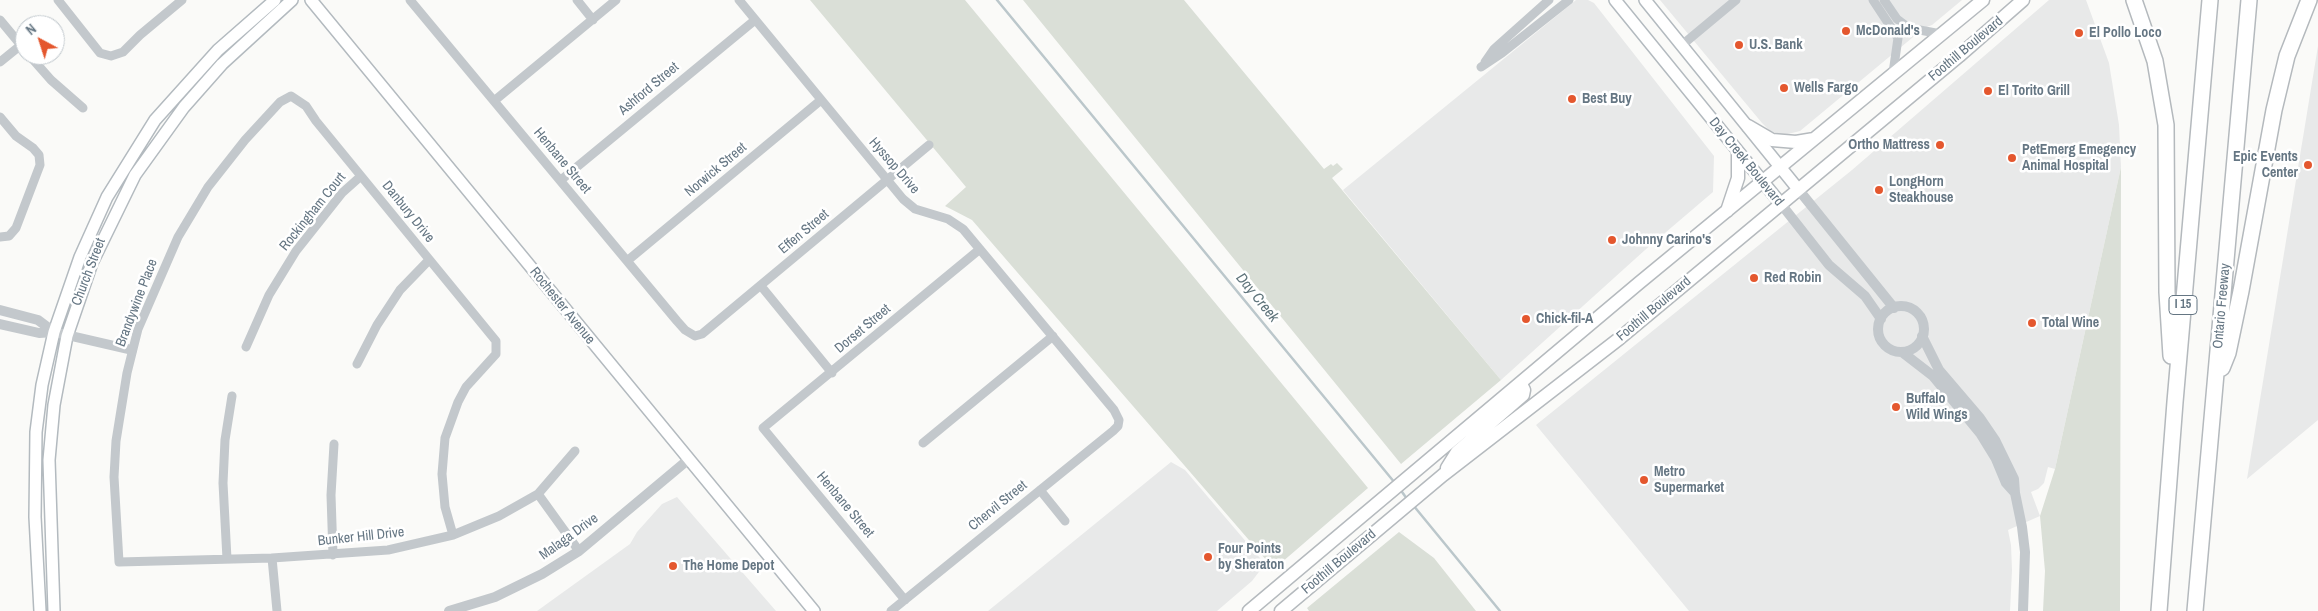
<!DOCTYPE html>
<html>
<head>
<meta charset="utf-8">
<style>
  body { margin:0 }
  #map { position:relative; width:2318px; height:611px; overflow:hidden; background:#fafaf8; font-family:"Archivo Narrow",sans-serif }
  canvas { display:block }
  .north { position:absolute; left:15px; top:15px; width:50px; height:50px; box-sizing:border-box; background:#fff; border:1px solid #c1c8cd; border-radius:50%; rotate:320deg; font-size:14px; font-weight:700; line-height:20px; text-align:center; color:#657683 }
  .north::after { content:''; display:block; margin:auto; width:18px; height:22px; background:#e4572e; clip-path:polygon(50% 0,100% 100%,50% 72%,0 100%) }
</style>
</head>
<body>
<div id="map">
<canvas width="2318" height="611"></canvas>
<div class="north">N</div>
</div>
<script>
const ctx = document.querySelector('canvas').getContext('2d');
ctx.lineJoin = 'round';
function fillPath(path, color) { ctx.fillStyle = color; ctx.fill(path, 'evenodd'); }
const shape = rows => new Path2D(rows.map(r => 'M' + r).join(''));
function stroke(path, color, width, dash) { ctx.strokeStyle = color; ctx.lineWidth = width; ctx.lineCap = dash ? 'butt' : 'round'; ctx.setLineDash(dash || []); ctx.stroke(path); }
function label(font, color, halo, rows, align = 'center') {
  ctx.font = font + ' "Archivo Narrow",sans-serif'; ctx.lineWidth = 5; ctx.setLineDash([]); ctx.textBaseline = 'middle'; ctx.strokeStyle = halo; ctx.fillStyle = color; for (const [text, x, y, turn = 0] of rows) {
    ctx.save(); ctx.translate(x, y); ctx.rotate((+turn || 0) * Math.PI / 180); ctx.textAlign = isNaN(turn) ? turn : align; if (halo) ctx.strokeText(text, 0, 0); ctx.fillText(text, 0, 0); ctx.restore();
  }
}
const built = shape([
  [1576,0,1588,0,1594,3,1714,156,1713,192,1645,250,1501,380,1343,190],
  [1660,0,1962,0,1932,25,1924,28,1800,131,1784,135,1770,131,1762,123],
  [2049,0,2086,0,2109,63,2119,125,2121,167,2055,469,2048,467,2044,483,2038,489,2031,492,2040,516,2008,530,2011,545,2012,570,2010,611,1689,611,1536,425,1852,170],
  [2318,46,2318,420,2247,479,2296,180],
  [1171,462,1185,470,1265,564,1252,581,1217,611,988,611],
  [677,497,776,611,537,611,630,544,637,532,662,504]
]);
const green = shape([
  [810,0,965,0,1368,488,1274,569,972,220,945,206,966,187],
  [1023,0,1184,0,1324,169,1331,164,1333,166,1337,163,1343,169,1332,178,1501,380,1401,464],
  [2121,167,2120,611,2043,611,2045,571,2040,516,2055,469],
  [1399,532,1434,558,1476,611,1309,611,1307,608]
]);
const stream = shape([
  [997,0,1395,483],
  [1400,489,1407,499],
  [1413,505,1500,611]
]);
const minor = shape([
  [58,0,100,53,111,56,123,52,140,35,182,0],
  [410,0,677,321,685,330,695,336,702,334,929,145],
  [577,0,593,20],
  [739,0,903,199,915,209,948,219,963,229,1114,410,1119,420,1118,426,1113,431,891,611],
  [1873,0,1898,38,1893,73],
  [1884,0,1897,19,1909,28,1941,34],
  [0,20,25,50],
  [1682,45,1736,0],
  [29,55,51,80,83,108],
  [0,62,21,45],
  [1485,62,1494,49,1549,0],
  [1481,67,1502,53,1569,0],
  [494,101,616,0],
  [0,117,16,136,33,148,39,155,40,165,16,228,9,236,0,237],
  [561,180,755,20],
  [627,261,821,100],
  [761,286,832,373],
  [246,347,269,295,296,251,342,193,361,176],
  [357,364,377,325,400,290,429,260],
  [923,443,1053,336],
  [1040,490,1065,521],
  [538,494,579,551],
  [453,535,445,507,442,474,445,438,458,402,466,387,496,354,496,341,316,121,306,106,291,96,280,102,245,140,208,187,178,237,138,329,127,373,116,441,114,477,119,562,272,558,388,550,453,535,499,516,538,494,575,451],
  [333,555,331,495,334,444],
  [272,558,277,611],
  [227,559,223,483,225,440,232,396],
  [905,600,763,428,980,249]
]);
const tertiary = shape([
  [1798,189,1894,308],
  [1781,204,1829,265,1865,296,1881,319],
  '1878 329a23 23 0 1 1 46 0a23 23 0 1 1-46 0Z',
  [0,310,38,320,54,332],
  [0,324,39,333,54,332,132,350],
  [1922,336,1939,370,1980,418,1995,440,2014,479,2015,493,2022,527,2025,552,2023,611],
  [1902,352,1933,376,1980,433,1996,459,2006,483,2015,493],
  [449,611,495,597,542,574,579,551,689,459]
]);
const secondary = shape([
  [311,0,814,611],
  [1615,0,1781,204],
  [1645,0,1798,189],
  [40,611,35,517,36,432,42,385,54,332,80,257,107,197,155,120,218,50,275,0],
  [54,611,49,460,54,405,67,336,92,263,135,175,184,107,222,64,292,0]
]);
const primary = shape([
  [1748,126,1772,140,1796,142,1814,139],
  [1727,211,1738,178,1738,154],
  [1447,468,1457,452,1523,395,1524,390,1521,384],
  [1249,611,1639,283,1983,0],
  [1281,611,1443,475,1620,338,1959,56,2023,0]
]);
const motorway = shape([
  [2134,0,2155,61,2166,125,2167,292,2171,356],
  [2222,368,2228,353,2241,291,2274,110,2287,56,2309,0],
  [2159,611,2175,402,2210,0],
  [2195,611,2249,0]
]);
const markers = [
  [1846,31,5,"#e4572e"],
  [2079,33,5,"#e4572e"],
  [1739,45,5,"#e4572e"],
  [1784,88,5,"#e4572e"],
  [1988,91,5,"#e4572e"],
  [1572,99,5,"#e4572e"],
  [1940,145,5,"#e4572e"],
  [2012,158,5,"#e4572e"],
  [2308,165,5,"#e4572e"],
  [1879,190,5,"#e4572e"],
  [1612,240,5,"#e4572e"],
  [1754,278,5,"#e4572e"],
  [1526,319,5,"#e4572e"],
  [2032,323,5,"#e4572e"],
  [1896,407,5,"#e4572e"],
  [1644,480,5,"#e4572e"],
  [1208,557,5,"#e4572e"],
  [673,566,5,"#e4572e"]
];
const shields = [
  [2183,305,28]
];
const shieldNames = [
  ["I 15",2183,305]
];
const poiNames = [
  ["McDonald's",1856,31],
  ["El Pollo Loco",2089,33],
  ["U.S. Bank",1749,45],
  ["Wells Fargo",1794,88],
  ["El Torito Grill",1998,91],
  ["Best Buy",1582,99],
  ["Ortho Mattress",1930,145,"right"],
  ["PetEmerg Emegency",2022,150],
  ["Animal Hospital",2022,166],
  ["Epic Events",2298,157,"right"],
  ["Center",2298,173,"right"],
  ["LongHorn",1889,182],
  ["Steakhouse",1889,198],
  ["Johnny Carino's",1622,240],
  ["Red Robin",1764,278],
  ["Chick-fil-A",1536,319],
  ["Total Wine",2042,323],
  ["Buffalo",1906,399],
  ["Wild Wings",1906,415],
  ["Metro",1654,472],
  ["Supermarket",1654,488],
  ["Four Points",1218,549],
  ["by Sheraton",1218,565],
  ["The Home Depot",683,566]
];
const streetNames = [
  ["Foothill Boulevard",1966,49,-40],
  ["Ashford Street",649,89,-40],
  ["Henbane Street",562,161,50],
  ["Day Creek Boulevard",1746,162,51],
  ["Hyssop Drive",894,166,49],
  ["Norwick Street",716,170,-40],
  ["Rockingham Court",313,212,-51],
  ["Danbury Drive",408,212,51],
  ["Effen Street",804,232,-40],
  ["Church Street",89,272,-69],
  ["Brandywine Place",137,303,-69],
  ["Rochester Avenue",562,306,51],
  ["Ontario Freeway",2222,306,-85],
  ["Foothill Boulevard",1654,309,-40],
  ["Dorset Street",863,329,-40],
  ["Henbane Street",845,505,50],
  ["Chervil Street",998,506,-39],
  ["Bunker Hill Drive",361,537,-6],
  ["Malaga Drive",569,537,-36],
  ["Foothill Boulevard",1339,562,-40]
];
const waterNames = [
  ["Day Creek",1257,298,51]
];
fillPath(built, '#e8e9e9');
fillPath(green, '#dadfd7');
stroke(stream, '#bbc7cb', 2.5);
stroke(secondary, '#b3babf', 14);
stroke(primary, '#b5babe', 15);
stroke(motorway, '#b4b9bd', 18);
stroke(minor, '#c3c8cc', 9);
stroke(tertiary, '#c3c8cc', 10);
stroke(secondary, '#fff', 11);
stroke(primary, '#fff', 12);
stroke(motorway, '#fff', 15);
for (const [x, y, r, color] of markers) { const dot = new Path2D(); dot.arc(x, y, r, 0, 2 * Math.PI); ctx.fillStyle = color; ctx.fill(dot); stroke(dot, '#fff', 2); }
for (const [x, y, w] of shields) { const box = new Path2D(); box.roundRect(x - w / 2, y - 9.5, w, 19, 4); ctx.fillStyle = '#fff'; ctx.fill(box); stroke(box, '#657683', 1); }
label('bold 12px', '#657683', null, shieldNames);
label('bold 14px', '#657683', '#fff', poiNames, 'left');
label('14px', '#657683', '#fff', streetNames);
label('italic 15px', '#60757c', '#fff', waterNames);
</script>
</body>
</html>
